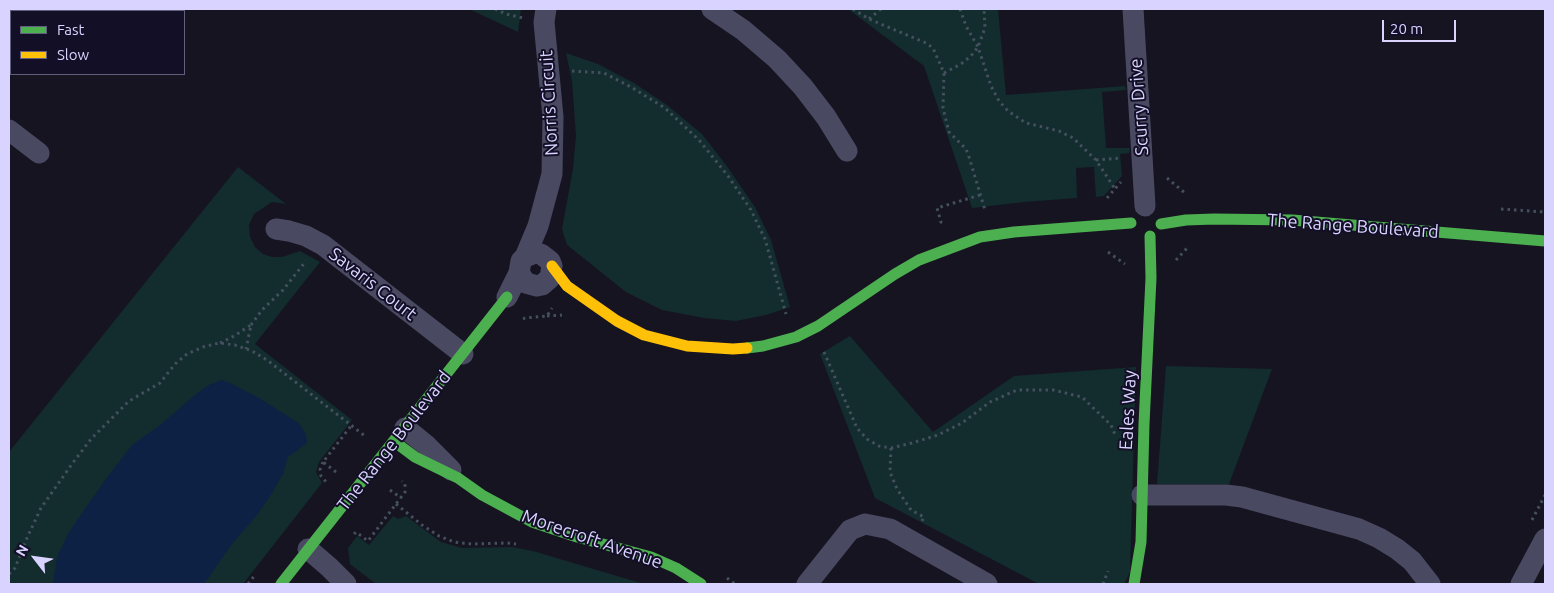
<!DOCTYPE html>
<html>
<head>
<meta charset="utf-8">
<style>
  body { margin:0 }
  #map { position:relative; width:1554px; height:593px; overflow:hidden; background:#161421; font-family:Ubuntu,sans-serif }
  canvas { display:block }
  .frame { position:absolute; inset:0; border:10px solid #d9d4ff; pointer-events:none }
  .legend { position:absolute; left:10px; top:10px; width:175px; height:65px; box-sizing:border-box; background:#130f26; border:1px solid #625e7d; margin:0; padding:6px 9px; list-style:none; font-size:15px; color:#d9d4ff }
  .legend li { display:flex; align-items:center; gap:10px; height:25px }
  .legend b { width:25px; border:1px solid #625e7d }
  .north { position:absolute; left:10px; top:533px; width:50px; height:50px; -webkit-text-stroke:4px #130f26; paint-order:stroke; rotate:300deg; font-size:14px; font-weight:700; line-height:20px; text-align:center; color:#d9d4ff }
  .north::after { content:''; display:block; margin:auto; width:18px; height:22px; background:#d9d4ff; clip-path:polygon(50% 0,100% 100%,50% 72%,0 100%) }
  .scale { position:absolute; left:1382px; top:20px; width:74px; height:22px; box-sizing:border-box; border:2px solid #d9d4ff; border-top:0; padding-left:6px; font-size:15px; line-height:18px; white-space:nowrap; color:#d9d4ff; -webkit-text-stroke:4px #130f26; paint-order:stroke }
</style>
</head>
<body>
<div id="map">
<canvas width="1554" height="593"></canvas>
<div class="frame"></div>
<ul class="legend">
<li><b style="height:6px;background:#4caf50"></b>Fast</li>
<li><b style="height:6px;background:#ffc107"></b>Slow</li>
</ul>
<div class="north">N</div>
<div class="scale">20 m</div>
</div>
<script>
const ctx = document.querySelector('canvas').getContext('2d');
ctx.lineJoin = 'round';
function fillPath(path, color) { ctx.fillStyle = color; ctx.fill(path, 'evenodd'); }
const shape = rows => new Path2D(rows.map(r => 'M' + r).join(''));
function stroke(path, color, width, dash) { ctx.strokeStyle = color; ctx.lineWidth = width; ctx.lineCap = dash ? 'butt' : 'round'; ctx.setLineDash(dash || []); ctx.stroke(path); }
function label(font, color, halo, rows, align = 'center') {
  ctx.font = font + ' Ubuntu,sans-serif'; ctx.lineWidth = 4; ctx.setLineDash([]); ctx.textBaseline = 'middle'; ctx.strokeStyle = halo; ctx.fillStyle = color; for (const [text, x, y, turn = 0] of rows) {
    ctx.save(); ctx.translate(x, y); ctx.rotate((+turn || 0) * Math.PI / 180); ctx.textAlign = isNaN(turn) ? turn : align; if (halo) ctx.strokeText(text, 0, 0); ctx.fillText(text, 0, 0); ctx.restore();
  }
}
const green = shape([
  [469,9,521,9,518,32],
  [848,9,998,9,1006,95,1125,86,1126,90,1102,92,1106,148,1130,148,1129,153,1120,154,1122,176,1104,196,1096,197,1094,167,1076,168,1077,198,1024,202,972,208,924,66],
  [566,53,598,64,634,83,667,105,702,134,726,165,755,207,771,240,790,307,766,315,736,321,704,318,662,310,626,292,567,245,562,229,573,169,576,136,572,81],
  [238,167,286,204,272,202,254,214,249,225,250,237,255,247,263,254,272,257,282,257,300,251,320,262,255,344,352,420,319,462,316,472,322,483,243,584,9,584,9,452],
  [850,336,933,432,1014,376,1136,367,1130,572,1124,584,1039,584,875,498,820,354],
  [1166,366,1272,369,1229,484,1157,484],
  [393,516,398,519,406,516,441,542,462,548,512,547,533,551,644,584,376,584,350,564,348,548,357,536,369,545]
]);
const water = shape([
  [221,380,230,383,259,398,300,424,306,435,307,443,288,457,283,474,270,496,257,515,232,544,204,584,53,584,57,557,69,532,105,480,132,445,160,425,195,395,209,385]
]);
const path = shape([
  [495,9,506,14,523,18],
  [853,9,869,19,926,43,933,48,944,73,943,108,949,132,966,149,969,157,985,210],
  [960,9,966,26,978,47,991,86,999,101,1008,111,1026,123,1059,131,1073,138,1096,160,1115,189],
  [869,19,881,9],
  [572,71,604,73,631,87,665,108,699,140,728,176,751,210,765,239,786,314],
  [944,73,961,64,971,56,978,47,985,28,984,9],
  [1096,160,1121,158],
  [1167,178,1185,193],
  [1107,198,1121,182],
  [1501,209,1545,212],
  [940,223,941,222,937,208,980,195],
  [1108,252,1125,264],
  [1176,260,1189,246],
  [547,316,562,315],
  [523,319,525,318,547,316,552,308],
  [251,325,262,310,283,290,306,261],
  [220,343,234,336,251,325,246,349],
  [824,352,857,428,867,439,879,446,891,448,912,443,938,435,962,423,990,402,1017,390,1053,390,1082,397,1111,425,1116,437],
  [891,448,890,472,897,489,911,510,924,517,922,521],
  [323,462,320,470,321,476,327,483],
  [336,472,323,462,351,426],
  [390,490,401,498],
  [396,504,422,525,439,536,454,542,472,544,507,543,516,544],
  [1532,520,1545,495],
  [354,534,356,532,368,541,405,492,405,484,402,481],
  [9,574,15,568,27,538,41,508,72,464,91,439,129,401,160,383,175,364,187,354,203,347,219,343,235,345,252,351,267,360,365,436],
  [727,578,735,584],
  [248,584,255,575],
  [1103,584,1108,571]
]);
const street = shape([
  [712,9,743,30,777,59,803,87,826,117,847,151],
  [1133,9,1145,206],
  [9,130,39,153],
  [276,229,289,231,306,236,323,245,463,354],
  [525,257,538,226,552,174,553,117,544,22,546,9],
  [507,297,519,273,521,261,525,257,535,253,541,254,550,261,552,266,550,278,542,285,537,286,526,283,519,273],
  [405,428,426,445,451,470],
  [1142,495,1226,495,1242,497,1359,529,1379,538,1397,549,1412,561,1430,584],
  [308,549,329,567,346,584],
  [807,584,850,530,865,524,890,529,987,584],
  [1521,584,1545,539]
]);
const fast = shape([
  [1161,224,1186,220,1214,219,1292,220,1545,241],
  [747,348,763,346,796,337,818,326,895,274,919,260,980,237,1014,232,1131,223],
  [395,442,415,457,458,478,482,495,532,522,577,537,651,557,676,568,701,584],
  [281,584,507,297],
  [1134,584,1141,542,1144,424,1151,278,1150,236]
]);
const slow = shape([
  [552,266,567,286,617,321,644,335,687,346,733,349,747,348]
]);
const streetNames = [
  ["Norris Circuit",549,103,-93],
  ["Scurry Drive",1139,107,-94],
  ["The Range Boulevard",1353,226,4],
  ["Savaris Court",373,284,38],
  ["Eales Way",1128,410,-87],
  ["The Range Boulevard",394,441,-52],
  ["Morecroft Avenue",592,539,19]
];
fillPath(green, '#132c2d');
fillPath(water, '#0d2144');
stroke(path, '#44505f', 3, [2.5, 4]);
stroke(street, '#4a4962', 21);
stroke(fast, '#4caf50', 11);
stroke(slow, '#ffc107', 11);
label('18px', '#d9d4ff', '#130f26', streetNames);
</script>
</body>
</html>
